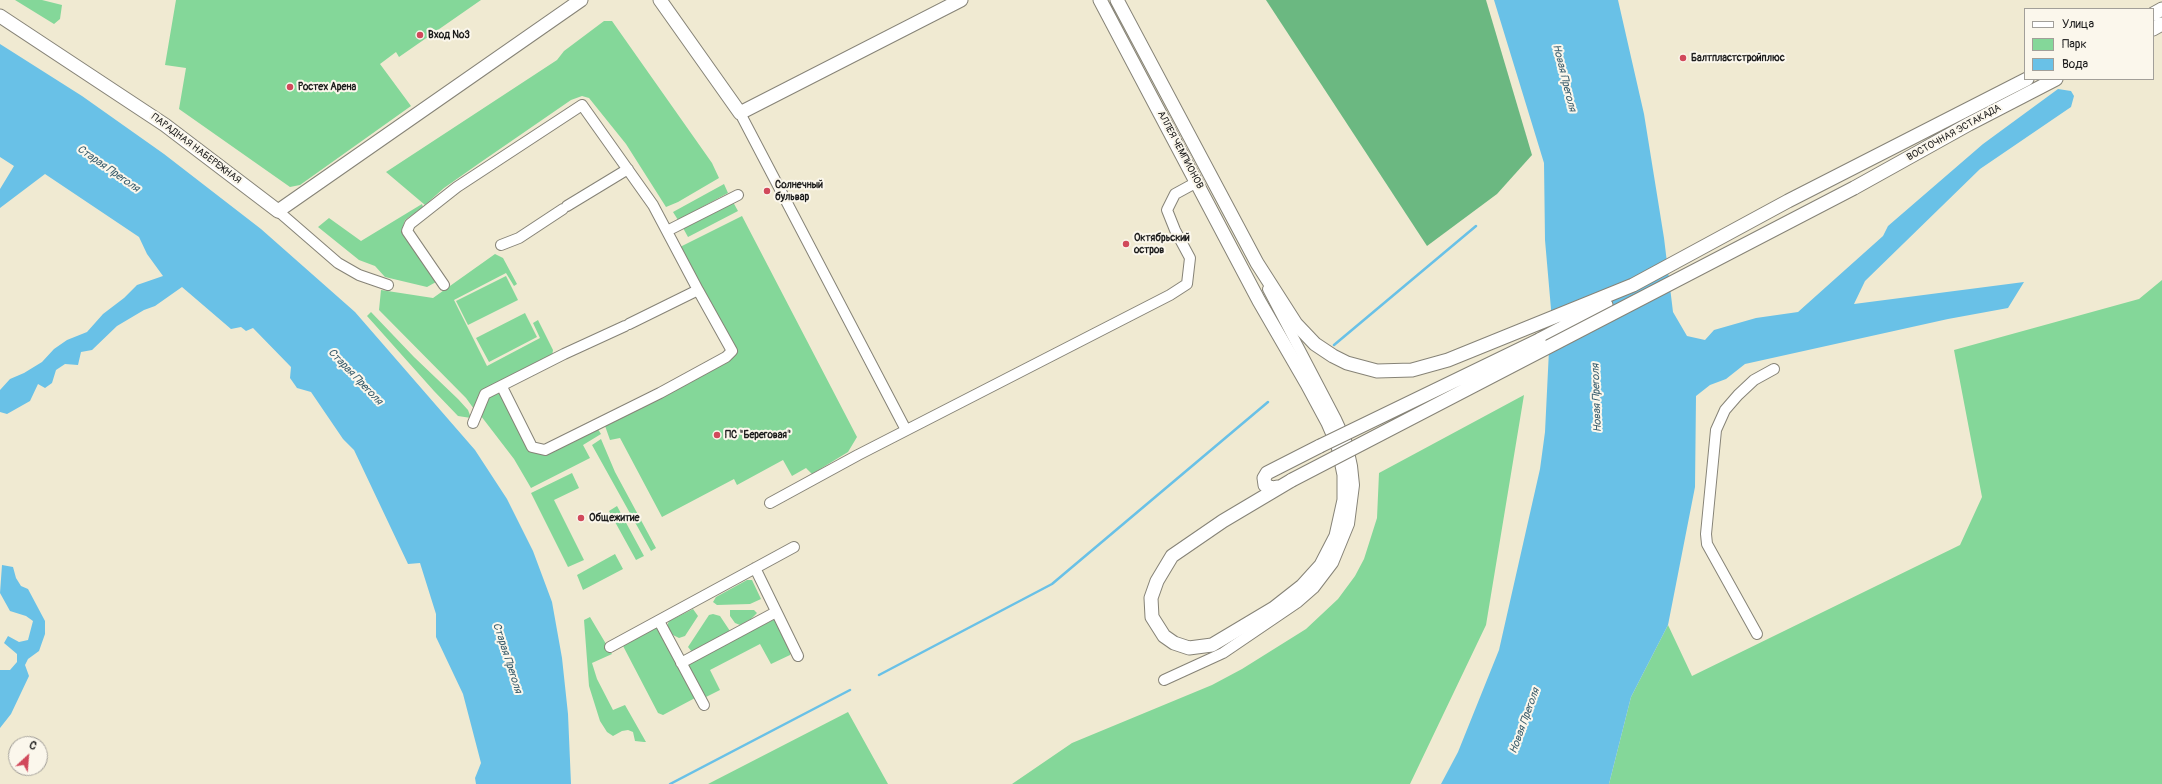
<!DOCTYPE html>
<html>
<head>
<meta charset="utf-8">
<style>
  body { margin:0 }
  #map { position:relative; width:2162px; height:784px; overflow:hidden; background:#f0ead2; font-family:Pangolin,sans-serif }
  canvas { display:block }
  .legend { position:absolute; left:2024px; top:8px; width:130px; height:72px; box-sizing:border-box; background:#fbf7ec; border:1px solid #a29f99; margin:0; padding:5px 7px; list-style:none; font-size:12px; color:#1c1c1c }
  .legend li { display:flex; align-items:center; gap:8px; height:20px }
  .legend b { width:20px; border:1px solid #a29f99 }
  .north { position:absolute; left:8px; top:736px; width:40px; height:40px; box-sizing:border-box; background:#fbf7ec; border:1px solid #a29f99; border-radius:50%; rotate:26deg; font-size:11px; font-weight:700; line-height:16px; text-align:center; color:#1c1c1c }
  .north::after { content:''; display:block; margin:auto; width:14px; height:18px; background:#d1495b; clip-path:polygon(50% 0,100% 100%,50% 72%,0 100%) }
</style>
</head>
<body>
<div id="map">
<canvas width="2162" height="784"></canvas>
<ul class="legend">
<li><b style="height:5px;background:#fff"></b>Улица</li>
<li><b style="height:11px;background:#84d799"></b>Парк</li>
<li><b style="height:11px;background:#69c1e7"></b>Вода</li>
</ul>
<div class="north">С</div>
</div>
<script>
const ctx = document.querySelector('canvas').getContext('2d');
ctx.lineJoin = 'round';
function fillPath(path, color) { ctx.fillStyle = color; ctx.fill(path, 'evenodd'); }
const shape = rows => new Path2D(rows.map(r => 'M' + r).join(''));
function stroke(path, color, width, dash) { ctx.strokeStyle = color; ctx.lineWidth = width; ctx.lineCap = dash ? 'butt' : 'round'; ctx.setLineDash(dash || []); ctx.stroke(path); }
function label(font, color, halo, rows, align = 'center') {
  ctx.font = font + ' Pangolin,sans-serif'; ctx.lineWidth = 4; ctx.setLineDash([]); ctx.textBaseline = 'middle'; ctx.strokeStyle = halo; ctx.fillStyle = color; for (const [text, x, y, turn = 0] of rows) {
    ctx.save(); ctx.translate(x, y); ctx.rotate((+turn || 0) * Math.PI / 180); ctx.textAlign = isNaN(turn) ? turn : align; if (halo) ctx.strokeText(text, 0, 0); ctx.fillText(text, 0, 0); ctx.restore();
  }
}
const green = shape([
  [15,0,42,0,62,5,60,19,54,24],
  [176,0,481,0,399,57,396,52,380,64,411,106,300,185,290,187,179,109,186,68,165,65],
  [604,21,612,21,712,163,719,178,678,202,666,207,626,144,589,98,582,96,571,100,481,162,444,188,425,205,386,172,557,60,564,51],
  [724,184,728,193,678,220,673,212],
  [733,202,738,211,688,237,683,228],
  [422,204,423,207,405,220,402,230,436,282,427,287,385,277,375,266,359,260,318,227,329,218,361,241],
  [742,216,857,437,848,452,812,474,806,468,792,476,783,460,737,485,734,479,662,517,620,438,610,440,604,423,732,356,680,247],
  [495,254,503,258,517,284,514,286,506,273,454,300,487,366,540,338,533,323,538,320,553,350,552,356,484,391,474,409,466,398,379,310,381,290,433,298],
  [506,276,518,300,468,325,456,301],
  [2162,280,2162,784,1609,784,1631,697,1668,625,1692,676,1960,545,1982,497,1954,350,2139,299],
  [371,312,414,357,458,399,468,410,471,418,458,416,434,391,367,316],
  [525,313,537,337,489,362,476,338],
  [496,392,500,393,530,449,544,453,596,426,601,434,583,445,590,458,531,488,514,459,481,416,488,396],
  [1524,395,1486,625,1410,784,1012,784,1072,743,1212,685,1242,669,1306,629,1338,599,1355,576,1364,559,1377,518,1379,473],
  [601,439,615,472,656,548,651,551,592,445],
  [572,473,579,488,554,500,584,560,568,567,531,493],
  [617,506,644,556,636,560,609,511],
  [615,554,623,569,583,590,577,575],
  [747,580,752,580,761,599,750,604,717,605,713,602,716,597],
  [693,609,698,616,685,636,679,638,673,635,667,626,669,621],
  [730,610,754,610,757,613,751,619,740,625,735,623,730,616],
  [713,614,720,616,730,631,692,652,688,647,709,615],
  [590,617,612,654,592,663,597,679,613,710,625,705,646,742,644,742,635,741,633,732,628,730,622,731,613,736,607,732,600,721,589,686,584,620],
  [775,619,792,650,790,655,771,664,760,644,710,670,720,690,704,698,688,666,689,662],
  [654,627,658,629,695,698,663,715,658,713,622,644],
  [848,712,888,784,708,784]
]);
const forest = shape([
  [1266,0,1486,0,1532,155,1497,194,1427,246]
]);
const water = shape([
  [1494,0,1618,0,1644,114,1664,238,1673,312,1687,336,1705,340,1714,330,1756,318,1798,312,1883,236,1888,226,1983,144,2058,89,2071,91,2074,96,2071,107,1980,169,1865,281,1854,304,2024,282,2008,308,1948,319,1745,364,1726,379,1710,385,1696,396,1695,487,1668,625,1631,697,1609,784,1441,784,1458,752,1499,650,1540,469,1545,432,1551,309,1545,240,1544,163],
  [0,44,82,96,164,154,261,229,355,312,475,450,507,499,533,551,552,602,562,658,568,714,571,784,476,784,475,778,481,763,463,694,436,637,436,614,420,563,408,564,354,450,343,439,311,392,297,388,290,378,291,367,253,328,246,331,241,327,231,329,182,287,155,306,144,310,117,326,92,350,81,352,78,365,65,364,56,370,52,383,45,388,38,384,30,401,7,414,0,412,0,390,10,379,24,373,42,362,54,349,67,340,87,332,103,314,124,298,137,285,163,276,147,254,139,237,45,174,0,208,0,189,14,166,0,157],
  [2,565,13,567,16,578,21,586,28,589,45,621,45,634,39,651,28,659,25,665,29,676,11,714,0,728,0,670,10,670,17,662,17,654,4,643,8,636,19,642,28,640,33,621,26,616,10,611,0,593]
]);
const stream = shape([
  [1334,345,1476,226],
  [879,675,1052,584,1268,402],
  [670,784,850,690]
]);
const minor = shape([
  [740,113,906,430],
  [567,206,628,169],
  [278,211,338,263,359,275,388,285],
  [667,231,738,195],
  [501,245,519,238,563,209],
  [444,285,407,231,410,224,457,187,582,105,653,205,698,290],
  [502,387,532,447,545,450,660,393,726,357,732,351,698,290,629,324],
  [473,423,485,394,564,354,625,326],
  [770,503,858,455,1170,295,1187,284,1190,258,1175,230,1167,210,1175,194,1197,182],
  [755,568,798,656],
  [659,621,704,705],
  [1757,634,1707,544,1706,534,1716,430,1725,410,1738,395,1754,380,1774,369],
  [610,647,794,547],
  [681,663,776,612],
  [1164,680,1223,653,1298,602,1314,588,1333,563,1349,524,1354,485,1352,466,1347,443,1336,419,1268,289]
]);
const major = shape([
  [660,0,740,113,961,0],
  [1100,0,1259,301,1307,384,1328,423,1338,446,1344,475,1344,500,1336,536,1321,565,1302,586,1274,608,1212,645,1189,648,1174,643,1164,636,1152,617,1151,598,1157,581,1172,556,1223,521,1292,480],
  [1117,0,1257,263,1296,324,1315,344,1333,356,1347,363,1377,371,1412,370,1448,360,1633,285,1788,201,2027,79],
  [2153,14,2162,9],
  [0,16,165,125,278,211,581,0],
  [2153,29,2162,24],
  [1854,188,1969,124,2056,79],
  [1539,340,1606,305],
  [1277,487,1272,488,1265,485,1264,478,1267,473,1320,446]
]);
const majorBridge = shape([
  [1320,446,1539,340],
  [1292,480,1854,188]
]);
const markers = [
  [420,35,4,"#d1495b"],
  [1683,58,4,"#d1495b"],
  [290,87,4,"#d1495b"],
  [767,191,4,"#d1495b"],
  [1126,244,4,"#d1495b"],
  [717,435,4,"#d1495b"],
  [581,518,4,"#d1495b"]
];
const poiNames = [
  ["Вход №3",428,35],
  ["Балтпластстройплюс",1691,58],
  ["Ростех Арена",298,87],
  ["Солнечный",775,185],
  ["бульвар",775,197],
  ["Октябрьский",1134,238],
  ["остров",1134,250],
  ["ПС \"Береговая\"",725,435],
  ["Общежитие",589,518]
];
const streetNames = [
  ["ВОСТОЧНАЯ ЭСТАКАДА",1954,133,-29],
  ["ПАРАДНАЯ НАБЕРЕЖНАЯ",196,149,37],
  ["АЛЛЕЯ ЧЕМПИОНОВ",1180,150,62]
];
const waterNames = [
  ["Новая Преголя",1564,78,76],
  ["Старая Преголя",108,169,35],
  ["Старая Преголя",355,377,46],
  ["Новая Преголя",1597,398,-92],
  ["Старая Преголя",507,658,72],
  ["Новая Преголя",1525,721,-70]
];
fillPath(green, '#84d799');
fillPath(forest, '#6bb881');
fillPath(water, '#69c1e7');
stroke(stream, '#69c1e7', 2.5);
stroke(minor, '#868377', 12);
stroke(major, '#868377', 15);
stroke(minor, '#fff', 10);
stroke(major, '#fff', 13);
stroke(majorBridge, '#868377', 15, []);
stroke(majorBridge, '#fff', 13);
for (const [x, y, r, color] of markers) { const dot = new Path2D(); dot.arc(x, y, r, 0, 2 * Math.PI); ctx.fillStyle = color; ctx.fill(dot); stroke(dot, '#fbf7ec', 1.5); }
label('bold 10px', '#1c1c1c', '#fbf7ec', poiNames, 'left');
label('10px', '#1c1c1c', '#fbf7ec', streetNames);
label('italic 11px', '#3b5e6d', '#fbf7ec', waterNames);
</script>
</body>
</html>
